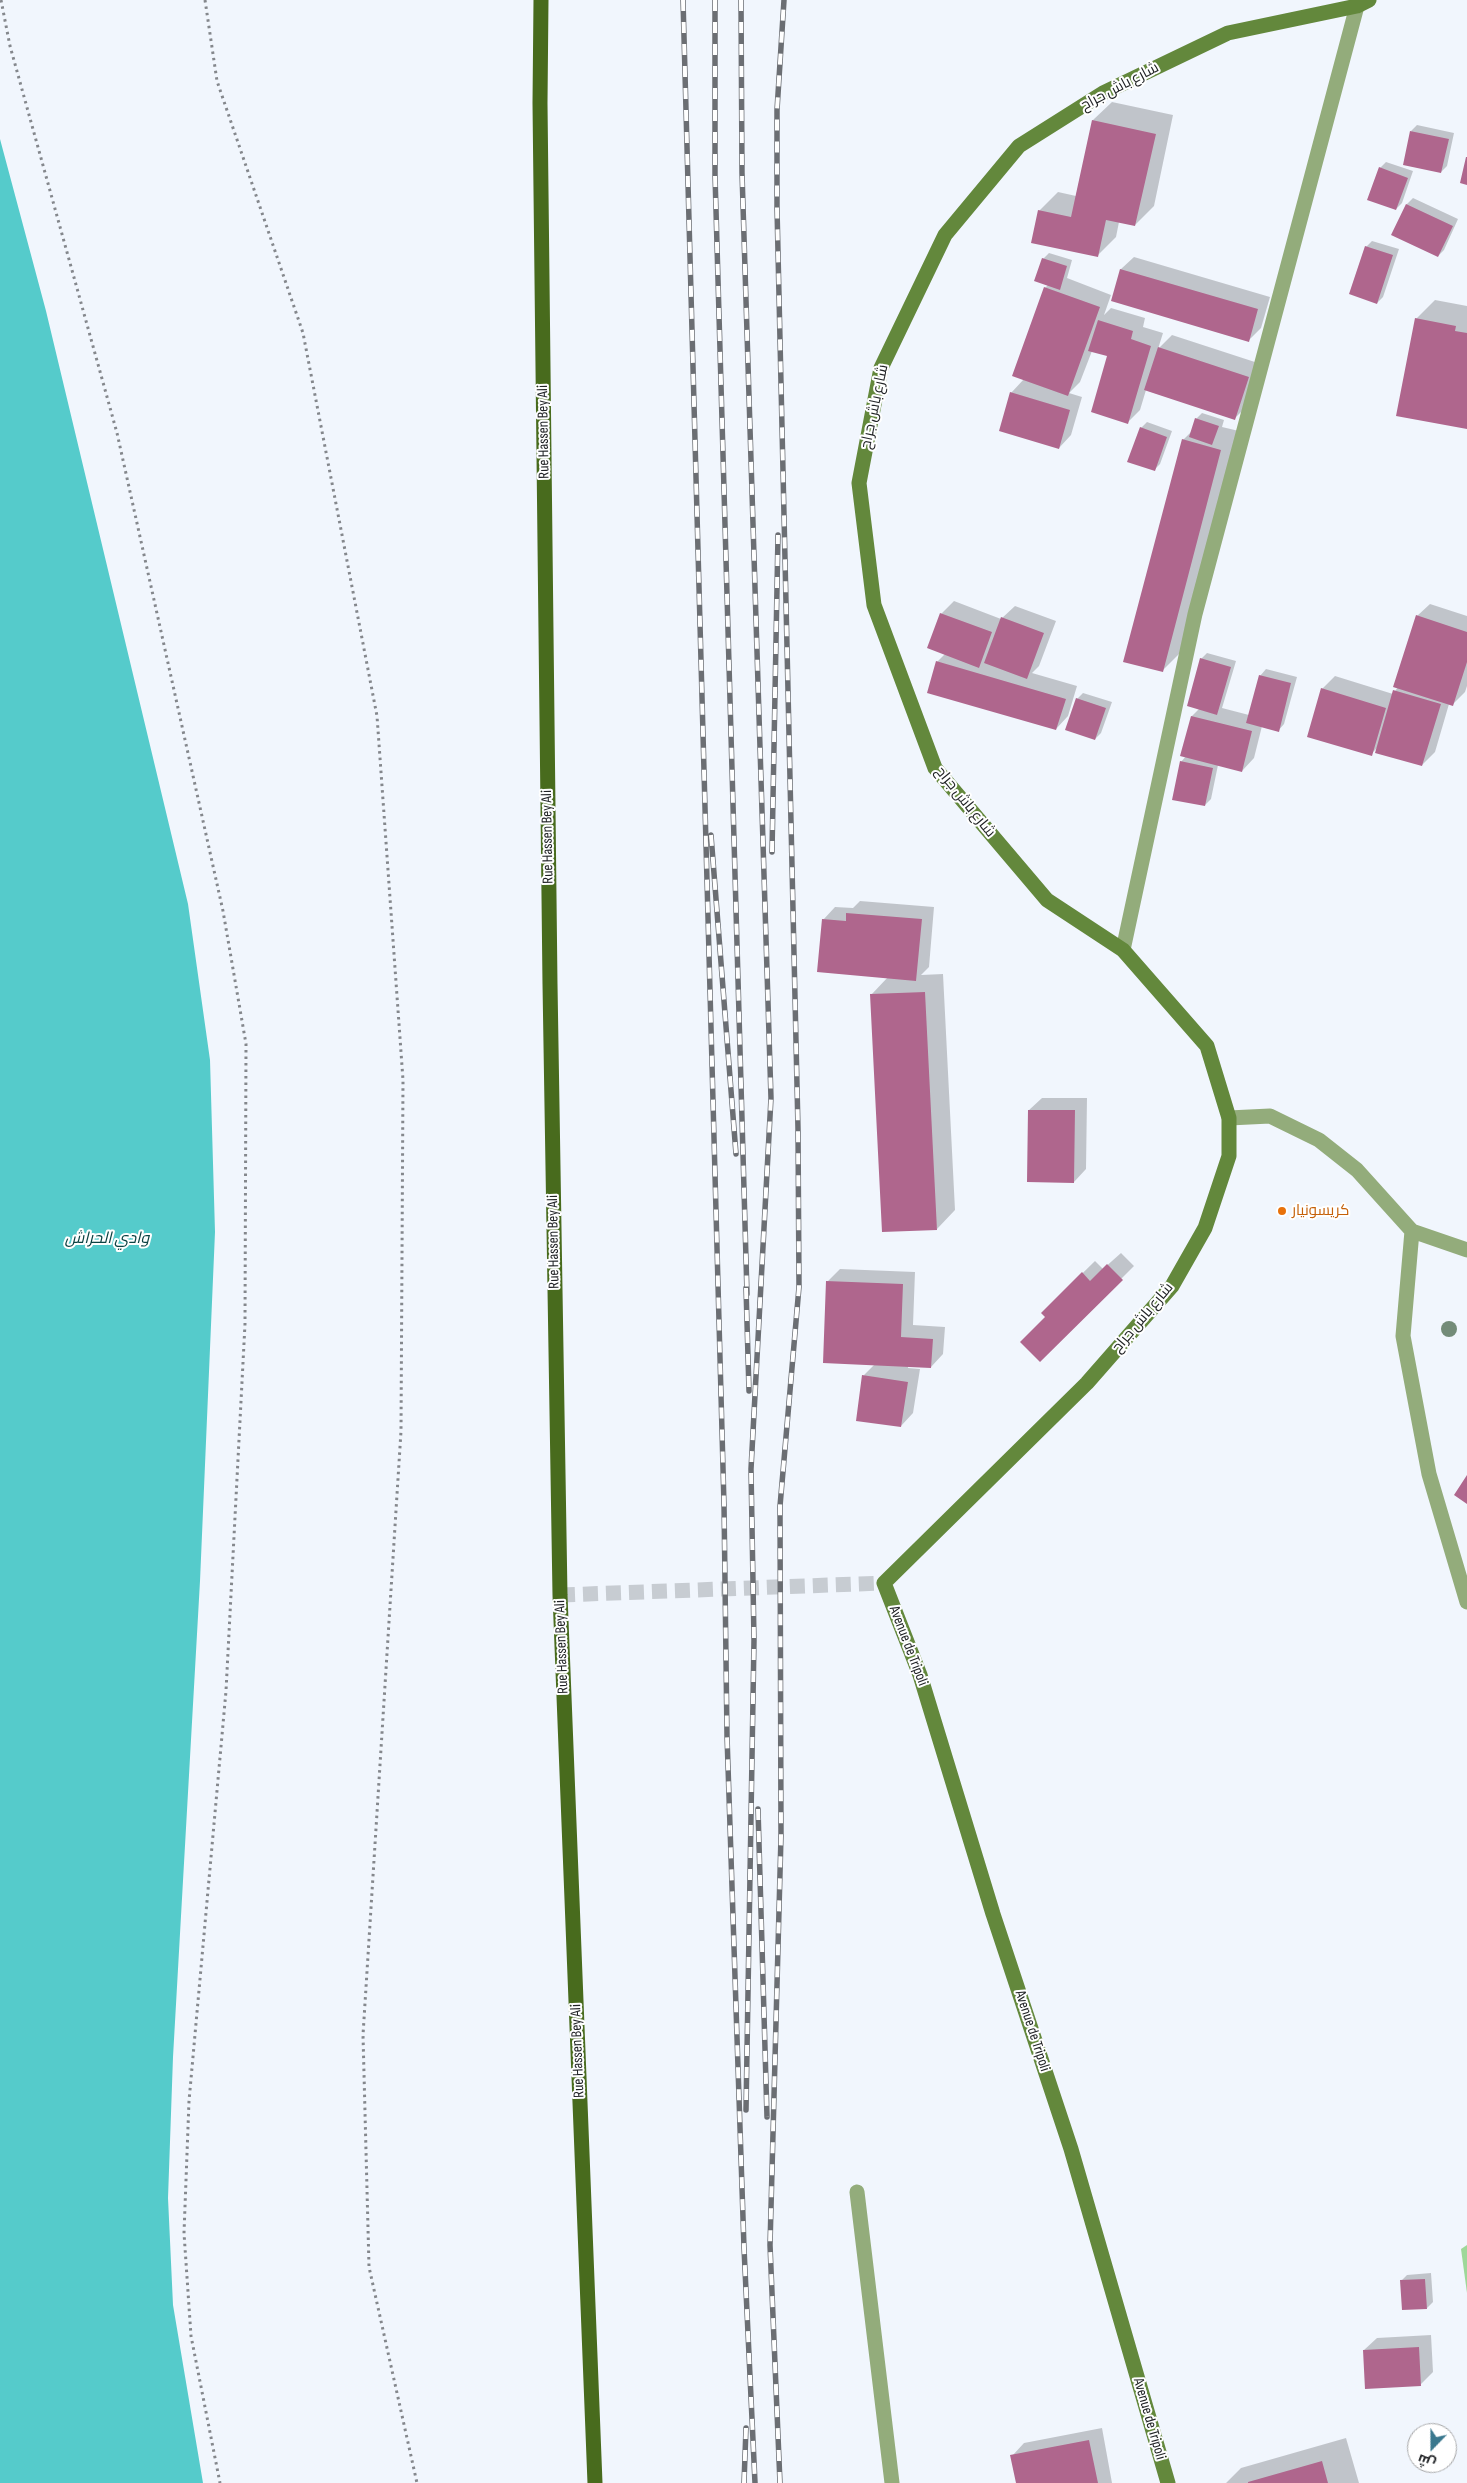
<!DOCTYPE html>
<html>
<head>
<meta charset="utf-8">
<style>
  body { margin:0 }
  #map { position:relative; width:1467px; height:2483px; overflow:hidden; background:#f1f6fd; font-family:"Sofia Sans Condensed",Cairo,sans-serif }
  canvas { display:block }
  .north { position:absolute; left:1407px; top:2423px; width:50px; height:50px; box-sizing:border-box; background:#fff; border:1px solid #a6a7a8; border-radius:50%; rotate:202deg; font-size:14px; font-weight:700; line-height:20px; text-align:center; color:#212326 }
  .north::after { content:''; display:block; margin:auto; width:18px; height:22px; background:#3a788e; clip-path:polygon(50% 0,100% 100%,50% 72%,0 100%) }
</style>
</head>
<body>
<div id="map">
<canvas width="1467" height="2483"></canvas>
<div class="north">ش</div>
</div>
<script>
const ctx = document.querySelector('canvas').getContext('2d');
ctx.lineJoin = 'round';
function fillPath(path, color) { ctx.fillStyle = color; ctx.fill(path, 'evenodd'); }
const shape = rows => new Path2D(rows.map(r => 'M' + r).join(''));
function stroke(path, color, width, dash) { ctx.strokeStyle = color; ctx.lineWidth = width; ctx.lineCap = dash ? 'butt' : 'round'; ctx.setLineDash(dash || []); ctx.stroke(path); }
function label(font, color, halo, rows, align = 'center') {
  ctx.font = font + ' "Sofia Sans Condensed",Cairo,sans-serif'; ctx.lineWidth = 4; ctx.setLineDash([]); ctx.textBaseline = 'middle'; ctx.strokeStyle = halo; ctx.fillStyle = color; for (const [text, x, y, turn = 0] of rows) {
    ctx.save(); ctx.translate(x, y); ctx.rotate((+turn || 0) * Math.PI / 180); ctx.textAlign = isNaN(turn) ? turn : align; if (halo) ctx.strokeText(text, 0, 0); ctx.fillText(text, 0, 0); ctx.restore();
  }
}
const forest = shape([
  [1467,2245,1467,2293,1461,2249]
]);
const water = shape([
  [0,139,46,311,188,904,210,1060,215,1232,200,1581,173,2057,168,2198,173,2305,203,2483,0,2483]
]);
const shadow = shape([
  [1112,102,1173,115,1154,206,1135,225,1119,222,1116,237,1097,256,1039,211,1058,192,1076,196,1093,120],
  [1417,125,1454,133,1447,166,1441,172,1411,131],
  [1386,162,1413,171,1402,203,1396,209,1380,168],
  [1413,198,1458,219,1444,250,1438,256,1393,235,1407,204],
  [1372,241,1399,249,1383,297,1377,303,1366,247],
  [1049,253,1072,260,1067,278,1111,295,1104,315,1111,308,1145,318,1143,327,1163,333,1158,349,1172,335,1261,364,1247,406,1234,419,1146,390,1140,410,1128,422,1109,355,1092,351,1080,382,1069,393,1082,397,1071,435,1059,448,1011,393,1024,379,1045,288,1048,285,1043,259],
  [1134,257,1270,297,1261,328,1248,341,1112,300,1121,269],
  [1435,300,1467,306,1467,428,1416,319],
  [1202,413,1224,420,1222,427,1239,431,1181,652,1162,671,1183,440,1193,430,1196,419],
  [1147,422,1172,431,1160,464,1154,470,1141,428],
  [954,601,1001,619,1015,606,1056,621,1039,666,1032,673,1077,686,1068,716,1056,729,937,662,945,654,941,614],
  [1430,604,1467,616,1467,686,1465,692,1452,705,1449,704,1435,752,1422,765,1378,747,1371,754,1322,689,1335,676,1393,694,1398,687,1417,616],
  [1207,653,1236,661,1222,708,1249,715,1260,676,1266,669,1297,677,1284,724,1278,731,1262,726,1254,758,1242,771,1218,765,1211,799,1205,805,1181,762,1186,756,1192,716,1200,708,1201,659],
  [1083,693,1112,702,1101,733,1095,739,1077,699],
  [860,901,934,907,929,967,921,975,943,974,955,1210,937,1229,871,995,888,977,823,920,835,907,853,908],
  [1042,1098,1087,1098,1086,1169,1074,1182,1029,1110],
  [1121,1253,1134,1266,1040,1360,1046,1317,1042,1313,1095,1261,1103,1269],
  [840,1269,915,1272,913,1325,945,1327,943,1354,931,1367,908,1366,908,1368,920,1369,913,1413,901,1426,864,1375,875,1364,827,1282],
  [1431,2273,1433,2302,1427,2308,1401,2281,1407,2275],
  [1431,2335,1433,2372,1420,2385,1364,2350,1377,2338],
  [1102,2428,1112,2483,1017,2483,1012,2456,1024,2443],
  [1346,2438,1359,2483,1226,2483,1241,2468]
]);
const building = shape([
  [1092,120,1156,134,1135,226,1106,220,1098,257,1031,243,1038,210,1071,217],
  [1410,131,1449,139,1441,173,1403,165],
  [1466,157,1467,157,1467,185,1460,183],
  [1379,167,1408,178,1396,210,1367,200],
  [1406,204,1453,226,1438,257,1391,235],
  [1365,246,1393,255,1377,304,1349,294],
  [1042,258,1067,266,1060,290,1034,281],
  [1120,269,1258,309,1249,342,1111,301],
  [1044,287,1100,307,1068,396,1012,376],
  [1415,318,1456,326,1455,331,1467,333,1467,429,1396,416],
  [1098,320,1133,331,1131,339,1151,346,1128,424,1091,412,1107,356,1088,351],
  [1158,347,1249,377,1235,420,1144,390],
  [1010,392,1070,410,1059,449,999,431],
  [1195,418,1219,426,1212,445,1189,437],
  [1140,427,1167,437,1155,471,1127,462],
  [1182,439,1221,450,1163,672,1123,662],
  [940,613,992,632,979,668,927,648],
  [1416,615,1467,632,1467,662,1453,706,1393,687],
  [1001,617,1044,633,1027,679,984,663],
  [1200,658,1231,667,1217,715,1187,706],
  [936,661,1066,699,1056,730,927,693],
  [1259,675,1291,683,1279,732,1246,723],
  [1321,688,1386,708,1372,756,1307,737],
  [1393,690,1441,704,1422,766,1375,753],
  [1076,698,1106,708,1095,740,1065,730],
  [1191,716,1252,731,1242,772,1180,756],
  [1180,761,1213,768,1205,806,1172,800],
  [846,913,922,919,916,981,817,972,822,919,846,921],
  [925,992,937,1230,882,1232,870,994],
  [1028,1110,1075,1110,1074,1183,1027,1182],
  [1107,1264,1123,1280,1040,1362,1020,1342,1045,1317,1041,1313,1082,1272,1090,1281],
  [826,1281,903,1284,901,1337,933,1339,931,1368,823,1363],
  [862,1375,908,1382,901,1427,856,1421],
  [1467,1475,1467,1504,1454,1495],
  [1425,2279,1427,2309,1402,2310,1400,2280],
  [1419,2347,1421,2386,1365,2389,1363,2350],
  [1089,2440,1098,2483,1016,2483,1010,2455],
  [1322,2461,1328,2483,1248,2483,1248,2482]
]);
const secondaryTunnel = shape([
  [560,1595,884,1583]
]);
const path = shape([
  [1,0,10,46,117,433,223,911,246,1044,245,1324,226,1691,189,2101,184,2233,191,2336,220,2483],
  [205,0,217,81,303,333,377,716,403,1080,401,1431,363,2035,369,2267,417,2483]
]);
const lane = shape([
  [857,2192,892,2483]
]);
const street = shape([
  [1123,950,1195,614,1357,6],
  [1229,1118,1270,1116,1319,1140,1357,1170,1412,1231,1467,1250],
  [1412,1231,1403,1336,1429,1474,1467,1602]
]);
const secondary = shape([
  [1168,2483,1071,2149,993,1914,920,1675,884,1583,1087,1383,1172,1286,1205,1228,1229,1156,1229,1118,1207,1046,1123,950,1047,900,935,768,874,605,859,483,881,368,945,235,1019,146,1103,93,1228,33,1357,6,1369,0]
]);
const primary = shape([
  [541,0,540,103,550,984,560,1595,595,2483]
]);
const rail = shape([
  [683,0,724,1504,727,1736,744,2248,755,2483],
  [715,0,715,175,747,1294],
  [741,0,742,173,771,1098,751,1469,754,1640,746,2110],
  [711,835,736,1154],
  [772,852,778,535],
  [746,1288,749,1391],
  [758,1809,767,2117],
  [744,2483,746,2428],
  [780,2483,770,2245,781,1836,780,1506,799,1287,798,1129,777,208,777,110,784,0]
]);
const trees = [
  [1449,1329]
];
const markers = [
  [1282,1211,5,"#e8710a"]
];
const streetNames = [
  ["شارع باش جراح",1120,87,-28],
  ["شارع باش جراح",875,407,-78],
  ["Rue Hassen Bey Ali",544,432,-91],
  ["شارع باش جراح",965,802,51],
  ["Rue Hassen Bey Ali",548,837,-91],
  ["Rue Hassen Bey Ali",554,1242,-91],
  ["شارع باش جراح",1143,1318,-50],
  ["Avenue de Tripoli",908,1646,69],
  ["Rue Hassen Bey Ali",562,1647,-92],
  ["Avenue de Tripoli",1032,2031,72],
  ["Rue Hassen Bey Ali",578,2051,-92],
  ["Avenue de Tripoli",1149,2419,74]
];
const foodNames = [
  ["كريسونيار",1292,1211]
];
const waterNames = [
  ["وادي الحراش",107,1239]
];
fillPath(forest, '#9ed899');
fillPath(water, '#55cbcb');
fillPath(shadow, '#0003');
fillPath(building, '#af668d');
stroke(secondaryTunnel, '#c7ccd2', 15, [15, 8]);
stroke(path, '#84878c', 3, [2.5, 4]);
stroke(lane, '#93ac7b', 15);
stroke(street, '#93ac7b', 15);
stroke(secondary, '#63883c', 15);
stroke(primary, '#486b1d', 15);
stroke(rail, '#6b6e73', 5.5);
stroke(rail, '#fff', 4, [11]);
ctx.fillStyle = '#738b78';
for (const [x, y] of trees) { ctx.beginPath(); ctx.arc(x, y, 8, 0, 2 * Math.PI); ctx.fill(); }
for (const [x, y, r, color] of markers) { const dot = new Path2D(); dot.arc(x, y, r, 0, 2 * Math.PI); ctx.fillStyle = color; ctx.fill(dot); stroke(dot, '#fff', 2); }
label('15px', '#212326', '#fff', streetNames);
label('15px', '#c56008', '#fff', foodNames, 'left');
label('italic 16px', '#0b4242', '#fff', waterNames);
</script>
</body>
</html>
